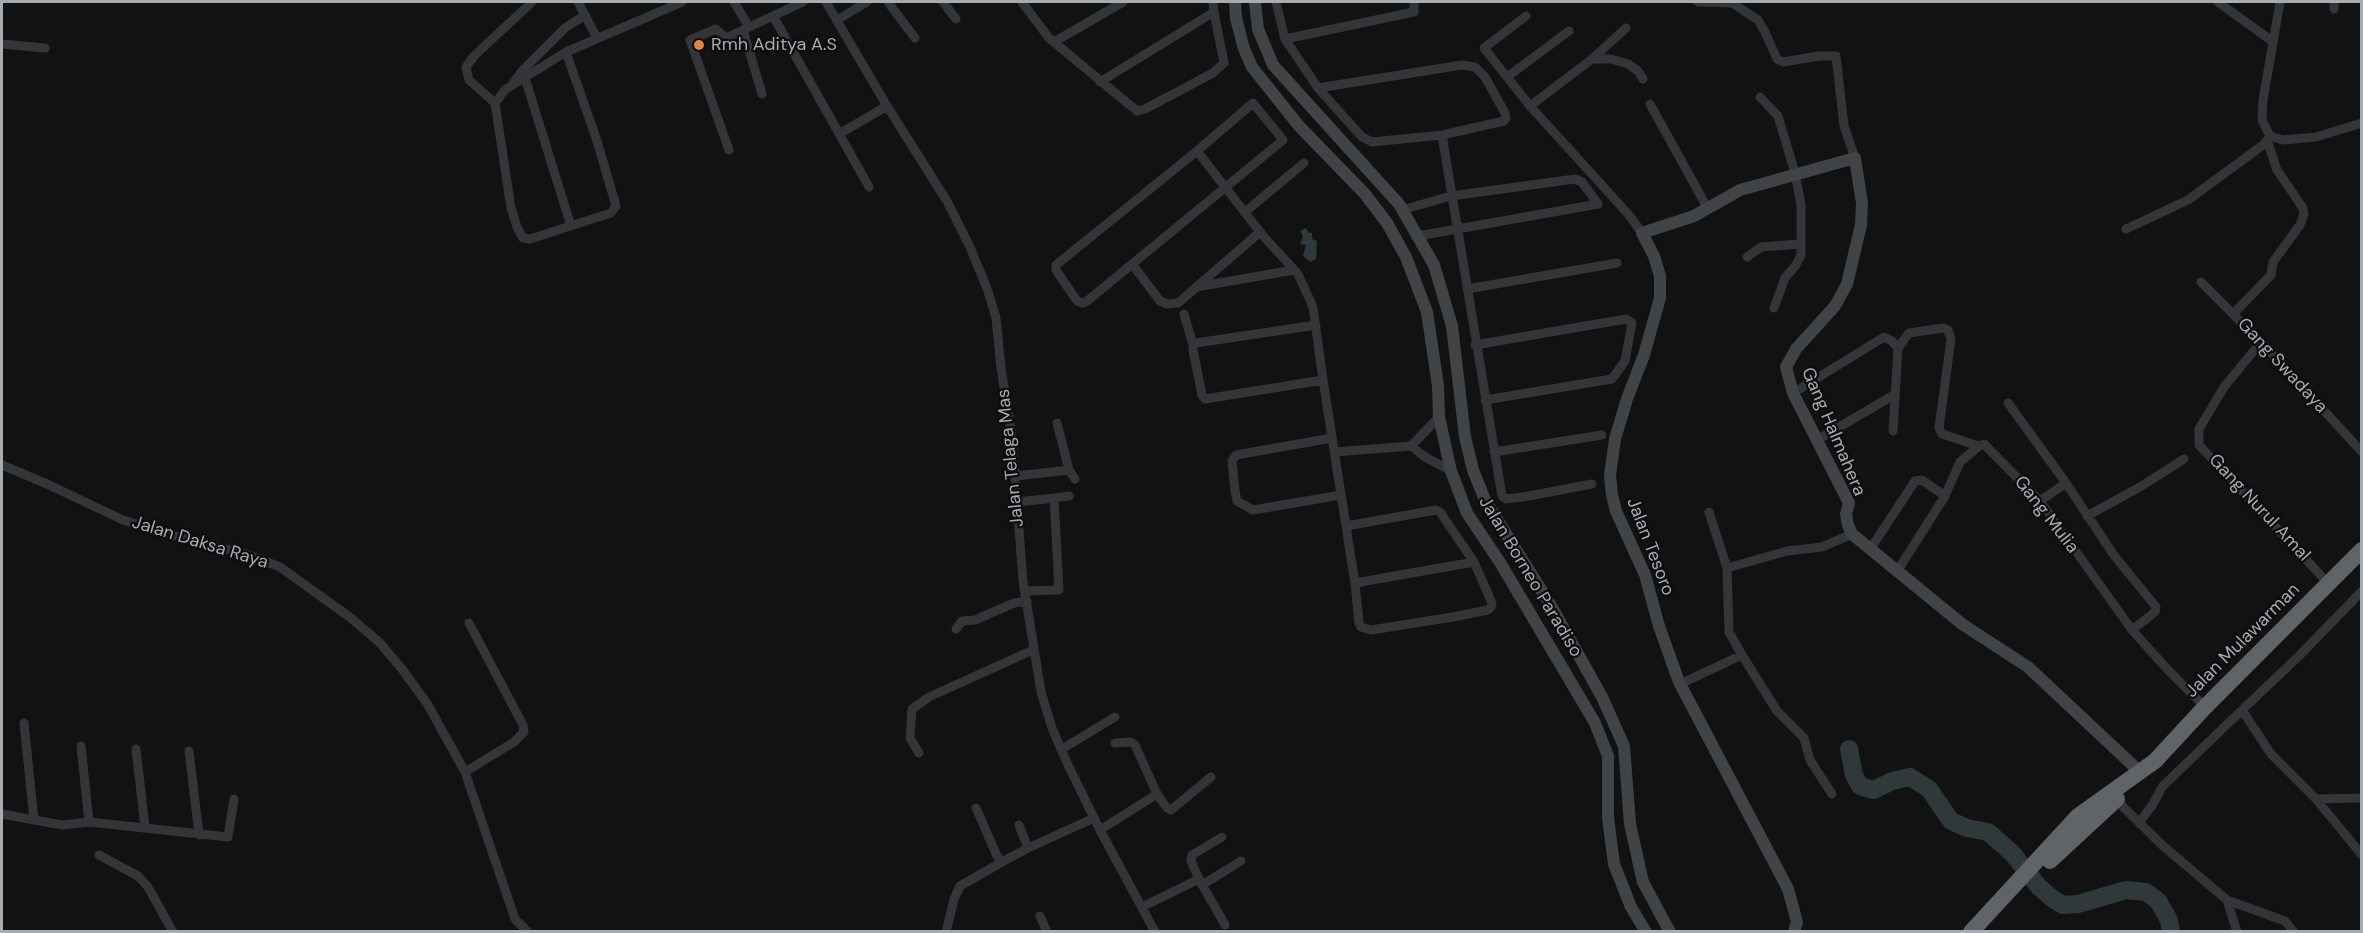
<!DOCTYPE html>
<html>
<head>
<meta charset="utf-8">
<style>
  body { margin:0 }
  #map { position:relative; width:2363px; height:933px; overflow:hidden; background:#121213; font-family:"DM Sans",sans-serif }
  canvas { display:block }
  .frame { position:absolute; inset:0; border:3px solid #a5acb2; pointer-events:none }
</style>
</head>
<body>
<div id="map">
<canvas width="2363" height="933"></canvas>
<div class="frame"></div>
</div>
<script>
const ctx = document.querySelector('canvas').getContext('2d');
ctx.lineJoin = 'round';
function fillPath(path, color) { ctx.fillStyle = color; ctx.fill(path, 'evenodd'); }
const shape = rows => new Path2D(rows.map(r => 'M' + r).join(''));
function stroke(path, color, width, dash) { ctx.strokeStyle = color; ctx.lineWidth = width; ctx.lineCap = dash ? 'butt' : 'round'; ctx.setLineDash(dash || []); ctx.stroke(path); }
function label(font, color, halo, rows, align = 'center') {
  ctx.font = font + ' "DM Sans",sans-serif'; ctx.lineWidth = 4.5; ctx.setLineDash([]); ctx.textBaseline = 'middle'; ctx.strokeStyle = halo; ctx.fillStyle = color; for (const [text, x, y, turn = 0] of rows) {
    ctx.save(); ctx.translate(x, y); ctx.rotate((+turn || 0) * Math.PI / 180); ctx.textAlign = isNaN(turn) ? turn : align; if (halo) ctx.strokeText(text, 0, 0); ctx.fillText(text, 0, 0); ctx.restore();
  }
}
const water = shape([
  [1306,228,1309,233,1312,233,1312,239,1317,241,1316,259,1310,262,1303,256,1306,245,1300,244,1303,236,1300,231]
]);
const river = shape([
  [1849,749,1854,775,1860,786,1874,790,1892,781,1910,777,1929,789,1951,821,1967,828,1988,832,2012,853,2039,887,2053,899,2063,905,2078,904,2126,890,2146,892,2158,901,2169,920,2171,932]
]);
const street = shape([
  [578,2,597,38],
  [734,2,749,27],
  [826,2,887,106,948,203,970,247,988,291,996,318,1001,368,1012,438,1023,581,1041,692,1052,728,1068,765,1100,830,1155,932],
  [888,2,915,38],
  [943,2,956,19],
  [1022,2,1049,38,1137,111,1145,109,1213,73,1224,63,1214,12,1213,2],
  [1276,2,1285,39,1318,88,1362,137,1372,142,1442,135,1504,121,1506,118,1505,113,1485,77,1475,67,1462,65,1318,88],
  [1698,2,1732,3,1758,20,1764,30,1777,59,1783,62,1819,56,1836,56,1844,126,1855,158],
  [2218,2,2272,41],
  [2280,2,2263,100,2262,120,2270,136,2283,140,2316,137,2362,123],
  [2334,9,2334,2],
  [773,16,869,187],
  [1526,16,1484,48,1530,106],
  [837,20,867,2],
  [1626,28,1592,59,1530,106,1629,215,1642,233],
  [743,30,762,94],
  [1285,39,1414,12,1414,2],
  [1054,42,1123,2],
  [2,44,45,48],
  [566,52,597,141,616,206,611,213,530,239,523,238,517,227,511,208,495,103,506,89,566,52,682,2],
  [1592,59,1611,59,1628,64,1638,71,1643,79],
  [1507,77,1569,31],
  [525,78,571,226],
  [514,82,522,71,565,28,585,15],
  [1100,82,1214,12],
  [1760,97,1778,116,1795,173,1801,205,1801,255,1796,265,1785,278,1774,308],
  [495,103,469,80,466,67,474,56,532,2],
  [1253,103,1283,140,1086,302,1083,303,1077,301,1056,270,1056,265,1197,151,1253,103],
  [1650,104,1708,209],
  [839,134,887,106],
  [1442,135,1502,496,1506,499,1523,497,1592,484],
  [729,150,690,40,716,29,726,38,803,2],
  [1197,151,1264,237,1298,274,1313,307,1323,380,1346,526,1352,565,1355,583,1359,623,1361,627,1371,630,1453,617,1488,610,1491,607,1492,603,1474,562,1440,512,1436,510,1346,526],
  [1402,210,1451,196,1575,179,1582,182,1598,204,1418,236],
  [1245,212,1304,163],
  [2126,229,2188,200,2263,145,2269,138],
  [1747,257,1761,247,1800,244],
  [1132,264,1160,301,1167,304,1178,303,1260,232],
  [2201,282,2261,342,2362,452],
  [1196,287,1294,270],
  [1467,289,1617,263],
  [1184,314,1193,345],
  [2233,314,2271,275,2273,262,2300,225,2304,214,2303,208,2277,170,2267,140],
  [1316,325,1196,343,1193,345,1193,350,1202,395,1205,399,1323,380],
  [2261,342,2224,387,2199,429,2199,445,2328,583],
  [1475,345,1626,319,1632,323,1625,361,1612,379,1485,400],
  [1898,348,1909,333,1943,328,1948,330,1951,339,1939,428,1942,434,1979,446],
  [1793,393,1884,337,1892,341,1898,348,1893,431],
  [2008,403,2066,483,2113,554,2156,607,2155,612,2132,630],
  [1057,423,1069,470,1075,479],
  [1332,438,1236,455,1232,461,1235,491,1237,501,1253,510,1341,495],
  [1817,440,1894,395],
  [1411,446,1439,417],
  [1334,452,1411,446,1425,457,1451,471],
  [1494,452,1602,435],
  [2,465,47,484,123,520,179,537,246,554,280,567,351,618,380,643,402,669,428,705,465,772,515,919,528,932],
  [1016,476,1069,470],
  [1054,498,1069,496],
  [2040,501,2066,483],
  [1018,502,1054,498,1059,590,1025,591],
  [2087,516,2140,487,2184,459],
  [1871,548,1915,481,1922,480,1945,496],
  [1727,568,1787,551,1822,547,1852,534],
  [1898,570,1945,496,1960,462,1979,446,1984,444,2040,501,2132,630,2168,670,2205,707],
  [1355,583,1474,562],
  [2362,591,2299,656,2242,710,2271,754,2316,799,2362,798],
  [956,629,962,621,975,620,1014,603,1027,601],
  [1742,655,1777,711,1804,738,1810,760,1832,794],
  [1680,684,1742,655,1729,632,1727,568,1709,512],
  [24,723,34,820],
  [1115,743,1130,742,1135,745,1157,794],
  [81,746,89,822],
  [136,749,145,827],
  [1062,749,1115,717],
  [189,751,199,835],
  [919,753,910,738,912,709,929,697,1033,650],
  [465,772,514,742,524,732,523,725,469,623],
  [2316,799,2362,855],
  [2116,800,2162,845,2227,900,2237,932],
  [976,808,997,856,1002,862,1028,848,1094,818],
  [2,814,62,825,89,822,228,837,234,799],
  [2139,823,2153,804,2162,787,2242,710],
  [1019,825,1028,848],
  [1100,830,1157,794,1167,808,1171,810,1211,777],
  [99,855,138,876,148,887,173,932],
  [1199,879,1191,861,1192,855,1222,837],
  [1202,885,1241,861],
  [2227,900,2285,921,2294,932],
  [1142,907,1199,879,1225,925],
  [1040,916,1047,932],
  [947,928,954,899,960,886,1002,862]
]);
const secondary = shape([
  [1235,2,1236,18,1244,49,1252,67,1299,126,1365,194,1387,223,1406,257,1427,312,1438,386,1439,417,1451,471,1467,513,1501,564,1595,723,1608,756,1608,818,1614,864,1631,907,1646,932],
  [1255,2,1258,29,1273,65,1399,204,1434,265,1452,326,1465,437,1473,470,1485,500,1550,604,1602,697,1624,746,1630,824,1643,882,1670,932],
  [1794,932,1797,922,1788,889,1679,682,1659,626,1645,575,1616,511,1612,495,1610,475,1615,439,1627,399,1644,355,1660,298,1660,276,1654,256,1642,233,1694,216,1740,190,1855,158,1862,203,1861,225,1847,284,1835,306,1796,349,1786,367,1793,393,1849,503,1846,514,1848,525,1852,534,1962,624,2028,667,2139,771]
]);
const highway = shape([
  [2050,861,2117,799],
  [1971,932,2078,816,2155,761,2205,707,2362,550]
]);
const markers = [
  [699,45,6,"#dd8740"]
];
const poiNames = [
  ["Rmh Aditya A.S",711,45]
];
const streetNames = [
  ["Gang Swadaya",2282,366,47],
  ["Gang Halmahera",1833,432,67],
  ["Jalan Telaga Mas",1011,458,-96],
  ["Gang Nurul Amal",2259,508,47],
  ["Gang Mulia",2046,515,52],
  ["Jalan Daksa Raya",200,543,17],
  ["Jalan Tesoro",1650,547,69],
  ["Jalan Borneo Paradiso",1530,577,59],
  ["Jalan Mulawarman",2243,641,-45]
];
fillPath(water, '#2f393c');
stroke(river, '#2f393c', 18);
stroke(street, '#333538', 9);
stroke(secondary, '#414447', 12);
stroke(highway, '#606468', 16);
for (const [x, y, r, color] of markers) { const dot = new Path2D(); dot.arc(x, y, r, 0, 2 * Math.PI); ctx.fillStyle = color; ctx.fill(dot); stroke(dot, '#0d0d0e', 2); }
label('18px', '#a5acb2', '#0d0d0e', poiNames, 'left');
label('18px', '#a5acb2', '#0d0d0e', streetNames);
</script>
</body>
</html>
